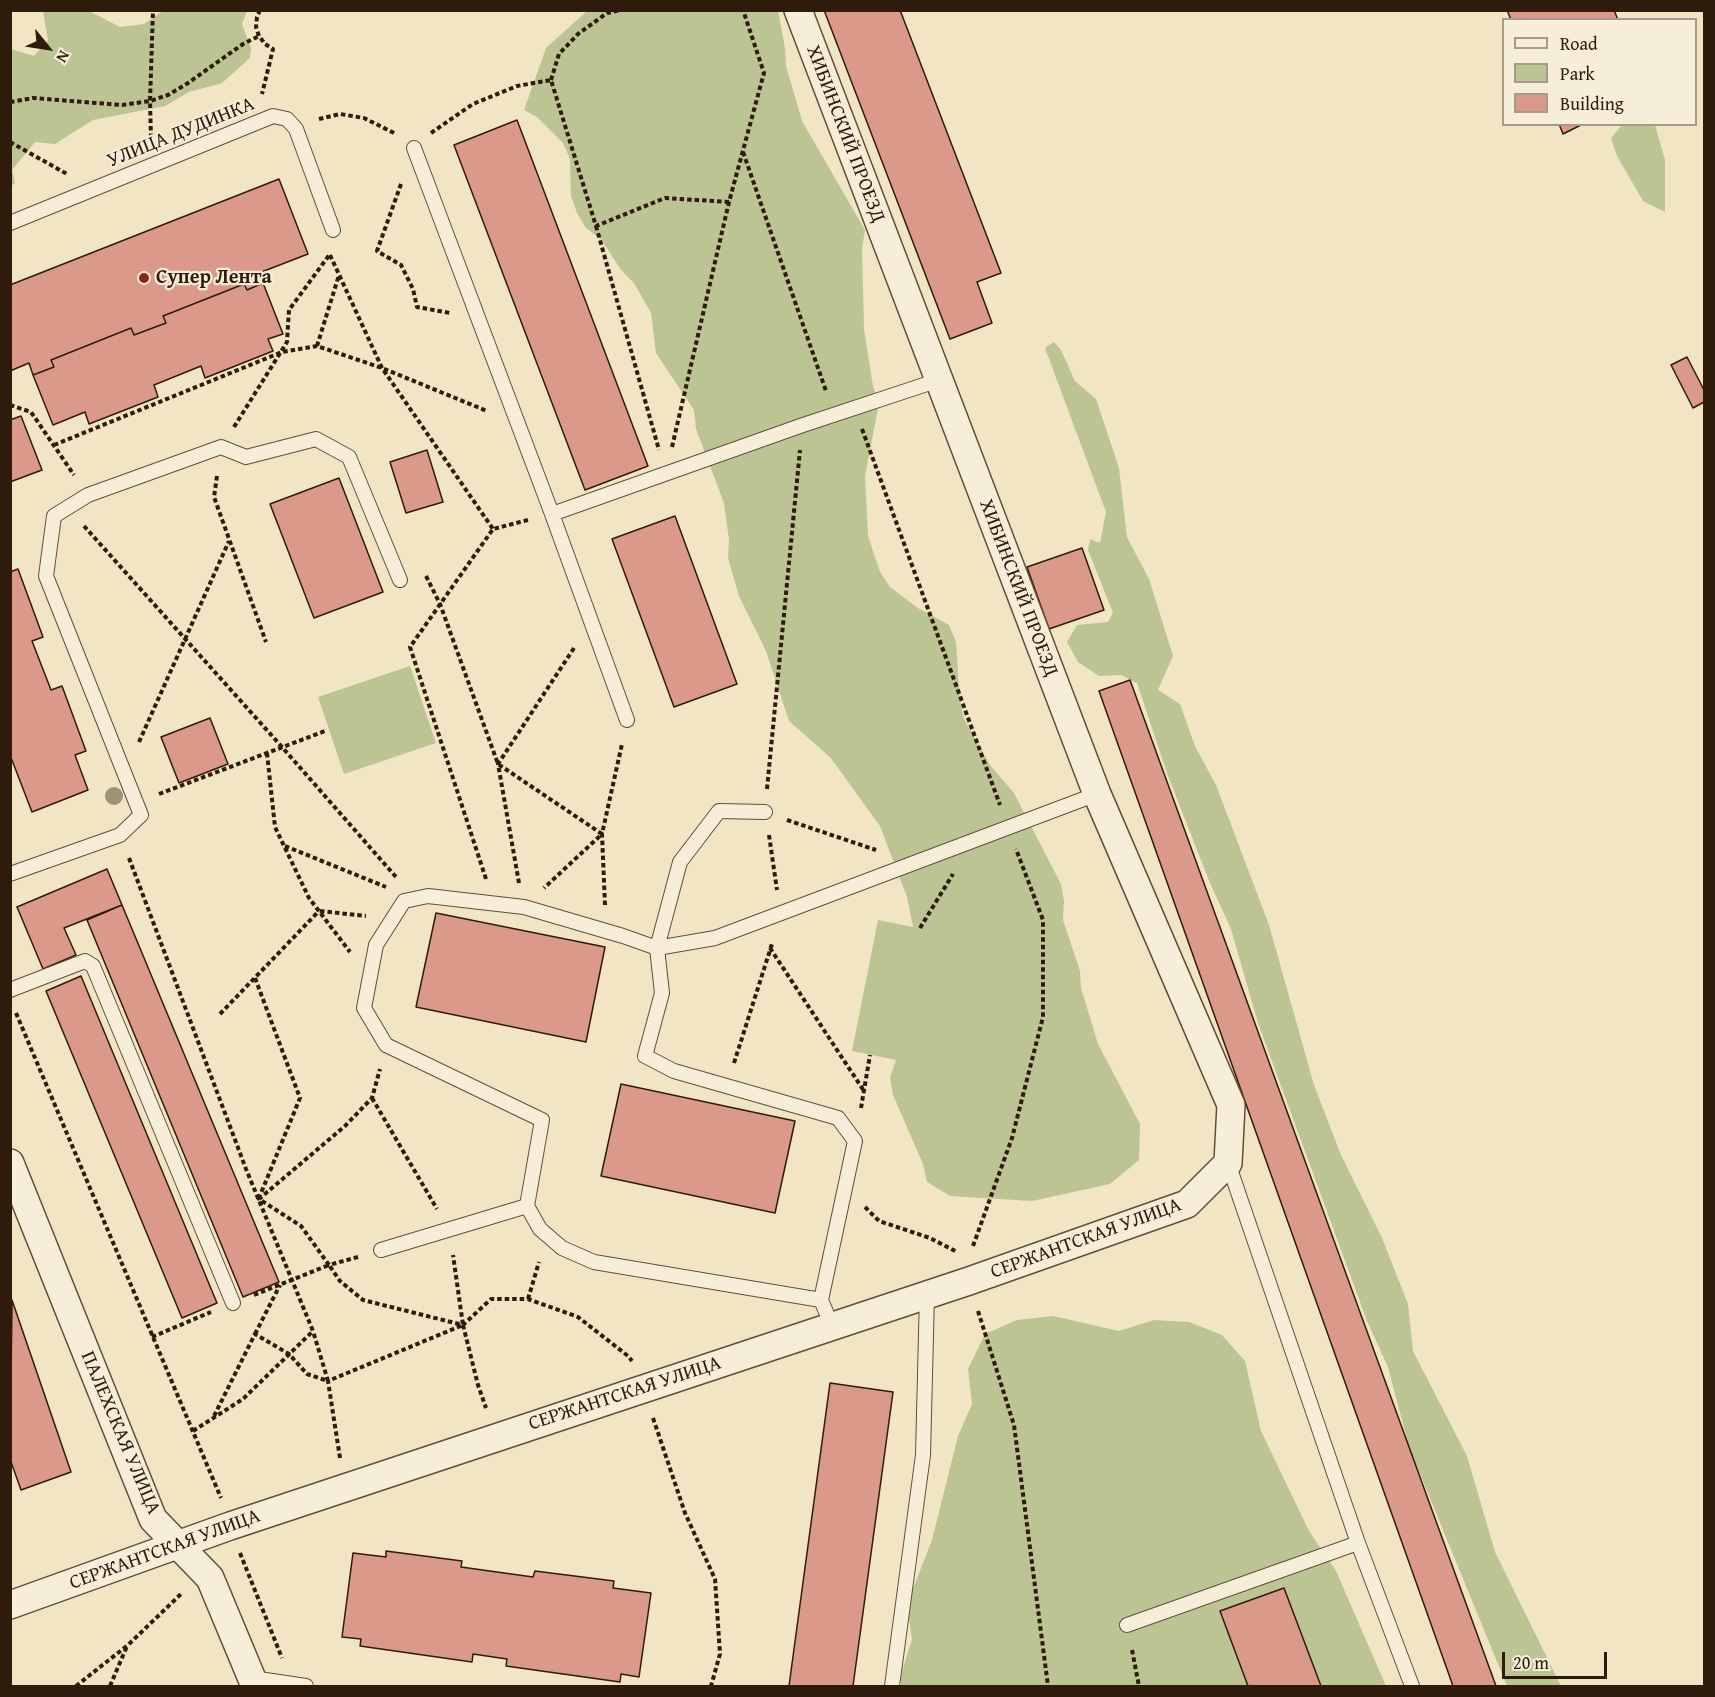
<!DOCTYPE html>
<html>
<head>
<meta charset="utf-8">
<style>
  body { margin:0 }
  #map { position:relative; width:1715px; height:1697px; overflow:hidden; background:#f2e5c4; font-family:"Gentium Book Plus",serif }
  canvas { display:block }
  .frame { position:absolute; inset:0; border:12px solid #2e1b0c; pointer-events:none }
  .legend { position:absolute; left:1502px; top:18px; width:195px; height:108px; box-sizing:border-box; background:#f7eed9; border:2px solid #a79a87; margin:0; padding:8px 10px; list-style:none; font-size:18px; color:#2e1b0c }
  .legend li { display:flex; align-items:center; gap:12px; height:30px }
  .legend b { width:30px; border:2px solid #a79a87 }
  .north { position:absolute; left:18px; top:18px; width:60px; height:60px; -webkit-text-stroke:4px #f7eed9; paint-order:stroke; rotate:120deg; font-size:16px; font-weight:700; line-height:24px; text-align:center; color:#2e1b0c }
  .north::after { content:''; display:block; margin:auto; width:21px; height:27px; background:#2e1b0c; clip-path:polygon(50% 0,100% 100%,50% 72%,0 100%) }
  .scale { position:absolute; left:1502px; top:1652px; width:105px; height:27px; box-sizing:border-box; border:3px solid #2e1b0c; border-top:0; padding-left:8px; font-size:18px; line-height:21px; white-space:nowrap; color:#2e1b0c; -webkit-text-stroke:4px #f7eed9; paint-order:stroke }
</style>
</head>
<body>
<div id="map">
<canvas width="1715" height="1697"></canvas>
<div class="frame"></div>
<ul class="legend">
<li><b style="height:8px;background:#f7eed9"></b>Road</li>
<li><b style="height:16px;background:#bcc493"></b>Park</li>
<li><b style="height:16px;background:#da9989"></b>Building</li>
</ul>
<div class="north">N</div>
<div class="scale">20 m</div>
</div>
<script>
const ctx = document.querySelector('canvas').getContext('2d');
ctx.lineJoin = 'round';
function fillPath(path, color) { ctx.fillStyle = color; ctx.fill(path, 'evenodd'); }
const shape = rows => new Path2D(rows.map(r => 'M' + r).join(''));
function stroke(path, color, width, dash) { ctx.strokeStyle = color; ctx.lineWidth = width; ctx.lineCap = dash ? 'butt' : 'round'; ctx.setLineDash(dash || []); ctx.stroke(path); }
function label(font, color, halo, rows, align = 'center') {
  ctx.font = font + ' "Gentium Book Plus",serif'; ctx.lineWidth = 4.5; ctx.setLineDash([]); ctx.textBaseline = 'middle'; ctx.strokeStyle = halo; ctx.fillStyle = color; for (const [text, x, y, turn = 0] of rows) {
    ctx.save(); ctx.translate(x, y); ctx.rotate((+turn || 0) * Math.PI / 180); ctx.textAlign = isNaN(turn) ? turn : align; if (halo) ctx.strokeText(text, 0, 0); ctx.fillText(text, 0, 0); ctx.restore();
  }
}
const green = shape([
  [43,11,89,11,120,27,144,24,163,11,247,11,242,24,251,48,250,58,222,83,189,92,165,106,93,120,55,144,35,142,12,170,15,183,11,186,11,49,34,56,48,40],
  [587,11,778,11,785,48,786,66,802,121,865,230,862,249,864,329,873,386,879,403,865,476,868,536,880,572,890,587,918,608,949,625,956,642,960,701,964,719,990,765,1014,793,1061,884,1064,901,1063,920,1080,971,1081,988,1098,1044,1140,1124,1139,1160,1110,1184,1032,1201,950,1196,927,1182,923,1164,893,1095,890,1077,896,1060,852,1051,878,920,913,927,907,897,880,826,830,757,789,721,766,651,739,596,728,558,729,540,724,503,696,429,694,410,656,353,651,313,634,283,621,270,601,239,586,228,577,213,571,196,570,159,563,143,537,117,524,110,546,48],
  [1622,125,1655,125,1665,160,1665,212,1643,201,1617,156,1611,138],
  [1054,342,1061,350,1075,381,1096,399,1119,468,1127,537,1149,579,1173,656,1158,690,1180,704,1195,746,1216,785,1269,925,1314,1085,1341,1155,1382,1238,1408,1304,1413,1351,1467,1456,1495,1552,1561,1686,1507,1686,1409,1447,1388,1367,1367,1321,1258,1023,1231,929,1210,883,1168,776,1137,683,1121,675,1099,676,1078,662,1067,642,1077,625,1108,622,1113,613,1088,550,1090,539,1100,543,1106,512,1045,348],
  [410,666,436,743,344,774,318,697],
  [1053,1316,1119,1331,1154,1320,1189,1322,1222,1335,1245,1361,1261,1431,1309,1531,1336,1571,1386,1686,1321,1686,1284,1588,1220,1611,1248,1686,901,1686,901,1674,912,1640,907,1604,932,1540,958,1436,972,1404,968,1369,985,1334,1017,1320]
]);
const building = shape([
  [824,10,900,10,1001,273,977,282,992,323,950,339,824,10],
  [1507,10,1614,10,1618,20,1511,20,1507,10],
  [517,120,648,466,585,490,454,145,517,120],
  [1559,124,1583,124,1563,134,1559,124],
  [279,179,308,254,259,273,263,283,247,290,244,284,163,316,166,323,134,335,131,328,51,360,54,367,33,375,29,363,10,371,10,285,279,179],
  [263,283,283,334,268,339,273,351,205,378,201,366,154,385,158,397,89,424,85,412,53,425,33,375,54,367,51,360,131,328,134,335,166,323,163,316,244,284,247,290,263,283],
  [1687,357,1704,390,1704,402,1693,408,1671,365,1687,357],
  [21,416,42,470,10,482,10,420,21,416],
  [427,450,443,502,406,513,390,462,427,450],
  [339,478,383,592,314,618,270,504,339,478],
  [675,516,737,684,674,707,612,539,675,516],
  [1082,548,1104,610,1049,629,1027,567,1082,548],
  [18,569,43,637,32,641,51,690,62,686,86,751,75,755,88,790,32,812,10,755,10,572,18,569],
  [1130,680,1496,1686,1453,1686,1099,691,1130,680],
  [210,718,228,764,179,783,161,737,210,718],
  [107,869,122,905,64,928,76,955,43,969,17,907,107,869],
  [122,905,279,1282,243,1297,87,920,122,905],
  [436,913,605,947,586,1042,416,1007,436,913],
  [81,976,217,1303,182,1318,46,991,81,976],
  [621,1084,795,1121,775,1213,601,1176,621,1084],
  [12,1300,71,1472,21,1490,10,1459,12,1300],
  [830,1383,893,1392,853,1686,789,1686,830,1383],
  [386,1551,462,1561,461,1567,533,1577,535,1571,614,1581,613,1588,651,1593,639,1677,621,1674,620,1682,506,1666,507,1659,473,1654,472,1662,360,1646,361,1639,342,1637,353,1553,386,1557,386,1551],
  [1284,1588,1321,1686,1248,1686,1220,1611,1284,1588]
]);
const path = shape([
  [260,10,257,17,256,27,259,36,265,44,273,49,262,94],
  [551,80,559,54,578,34,607,13,621,10],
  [10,102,33,98,122,105,150,101,168,95,188,83,243,44,259,36],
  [319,119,340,114,364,118,396,134],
  [431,133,473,104,517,86,551,80,596,226,665,198,729,202],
  [151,138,150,101,153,10],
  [10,142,67,174],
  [743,152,826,391],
  [401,184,377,251,401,265,413,289,417,307,450,313],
  [596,226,659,450],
  [330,255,382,368,493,529],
  [317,346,339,275],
  [10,405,31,412,74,475],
  [234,427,287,342,289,310,330,254],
  [862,429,1000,805],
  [54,445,282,352,317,346,382,368,487,411],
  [672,447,729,202,764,73,743,10],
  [217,476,214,497,266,642],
  [84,526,282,747,396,877],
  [426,576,440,604,498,764,602,834,544,888],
  [139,742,229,541],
  [267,753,275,827,309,898,350,952],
  [767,789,800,450],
  [159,794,325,731],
  [787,820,876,850],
  [769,835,777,890],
  [285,846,386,887],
  [129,858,246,1169,313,1331,243,1399,193,1431],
  [486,879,410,647,493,529,528,520],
  [519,883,498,764,574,648],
  [605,905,602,834,622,744],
  [320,911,366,916],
  [920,928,953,874],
  [770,948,864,1091],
  [255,978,300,1098,259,1198],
  [16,1013,221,1498],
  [220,1014,319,911],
  [734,1063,772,944],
  [372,1098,437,1209],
  [861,1108,870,1055],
  [865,1207,879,1221,930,1238,957,1252],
  [973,1246,1012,1138,1043,1017,1043,920,1016,849],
  [358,1257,329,1265,301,1226,259,1199,345,1126,372,1098,380,1069],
  [254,1295,329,1265,340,1281,363,1300,463,1325,491,1299,528,1299,578,1317,628,1356,632,1361],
  [528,1299,539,1262],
  [978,1311,1014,1425,1048,1686],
  [463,1325,478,1385,486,1408],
  [255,1334,280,1285],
  [152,1337,211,1312],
  [214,1416,255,1334,289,1354,307,1374,328,1381,313,1331],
  [653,1418,685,1513,715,1579,720,1654,711,1686],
  [340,1458,328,1381,463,1325,453,1255],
  [240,1553,282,1658],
  [1132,1650,1139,1686],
  [76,1686,128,1645,182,1593],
  [110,1686,127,1646]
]);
const lane = shape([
  [414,148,552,514,803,425,939,380],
  [10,223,273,116,287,119,296,129,333,230],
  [552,514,627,720],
  [765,812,719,811,680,862,657,948,715,938,1097,794],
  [10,874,120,835,141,815,46,576,54,516,88,495,221,447,246,457,316,439,349,457,400,580],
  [10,990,85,961,93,966,233,1303],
  [1228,1163,1358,1543,1412,1686],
  [381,1250,527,1206],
  [821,1300,855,1141,838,1118,674,1071,645,1056,662,993,657,948,623,936,524,907,428,896,404,901,376,945,364,1008,386,1045,542,1120,527,1206,540,1229,562,1248,594,1262,821,1300,832,1326],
  [1127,1625,1358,1543],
  [252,1678,306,1686],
  [892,1686,923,1455,927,1294]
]);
const street = shape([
  [10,1163,153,1519,210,1578,255,1686],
  [10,1605,230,1526,969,1281,1187,1204,1228,1163,1231,1105,1097,794,798,10]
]);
const trees = [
  [114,796]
];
const markers = [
  [144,278,6,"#8f2418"]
];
const streetNames = [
  ["УЛИЦА ДУДИНКА",181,133,-22],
  ["ХИБИНСКИЙ ПРОЕЗД",845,134,69],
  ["ХИБИНСКИЙ ПРОЕЗД",1018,588,69],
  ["СЕРЖАНТСКАЯ УЛИЦА",1086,1239,-20],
  ["СЕРЖАНТСКАЯ УЛИЦА",625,1394,-18],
  ["ПАЛЕХСКАЯ УЛИЦА",120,1433,67],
  ["СЕРЖАНТСКАЯ УЛИЦА",165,1550,-20]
];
const poiNames = [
  ["Супер Лента",156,278]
];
fillPath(green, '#bcc493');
fillPath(building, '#da9989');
stroke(building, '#2e1b0c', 1.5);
stroke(lane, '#5f4e3a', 16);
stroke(street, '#5f4e3a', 30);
stroke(path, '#2e1b0c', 4, [4.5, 3]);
stroke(lane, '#f7eed9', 14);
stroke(street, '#f7eed9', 27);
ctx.fillStyle = '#9e9275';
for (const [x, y] of trees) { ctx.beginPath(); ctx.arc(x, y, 9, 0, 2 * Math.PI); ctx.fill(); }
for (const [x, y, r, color] of markers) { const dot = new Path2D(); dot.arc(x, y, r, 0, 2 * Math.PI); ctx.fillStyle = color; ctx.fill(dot); stroke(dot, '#f7eed9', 2); }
label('20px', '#2e1b0c', '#f7eed9', streetNames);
label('bold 20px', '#2e1b0c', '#f7eed9', poiNames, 'left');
</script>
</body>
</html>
